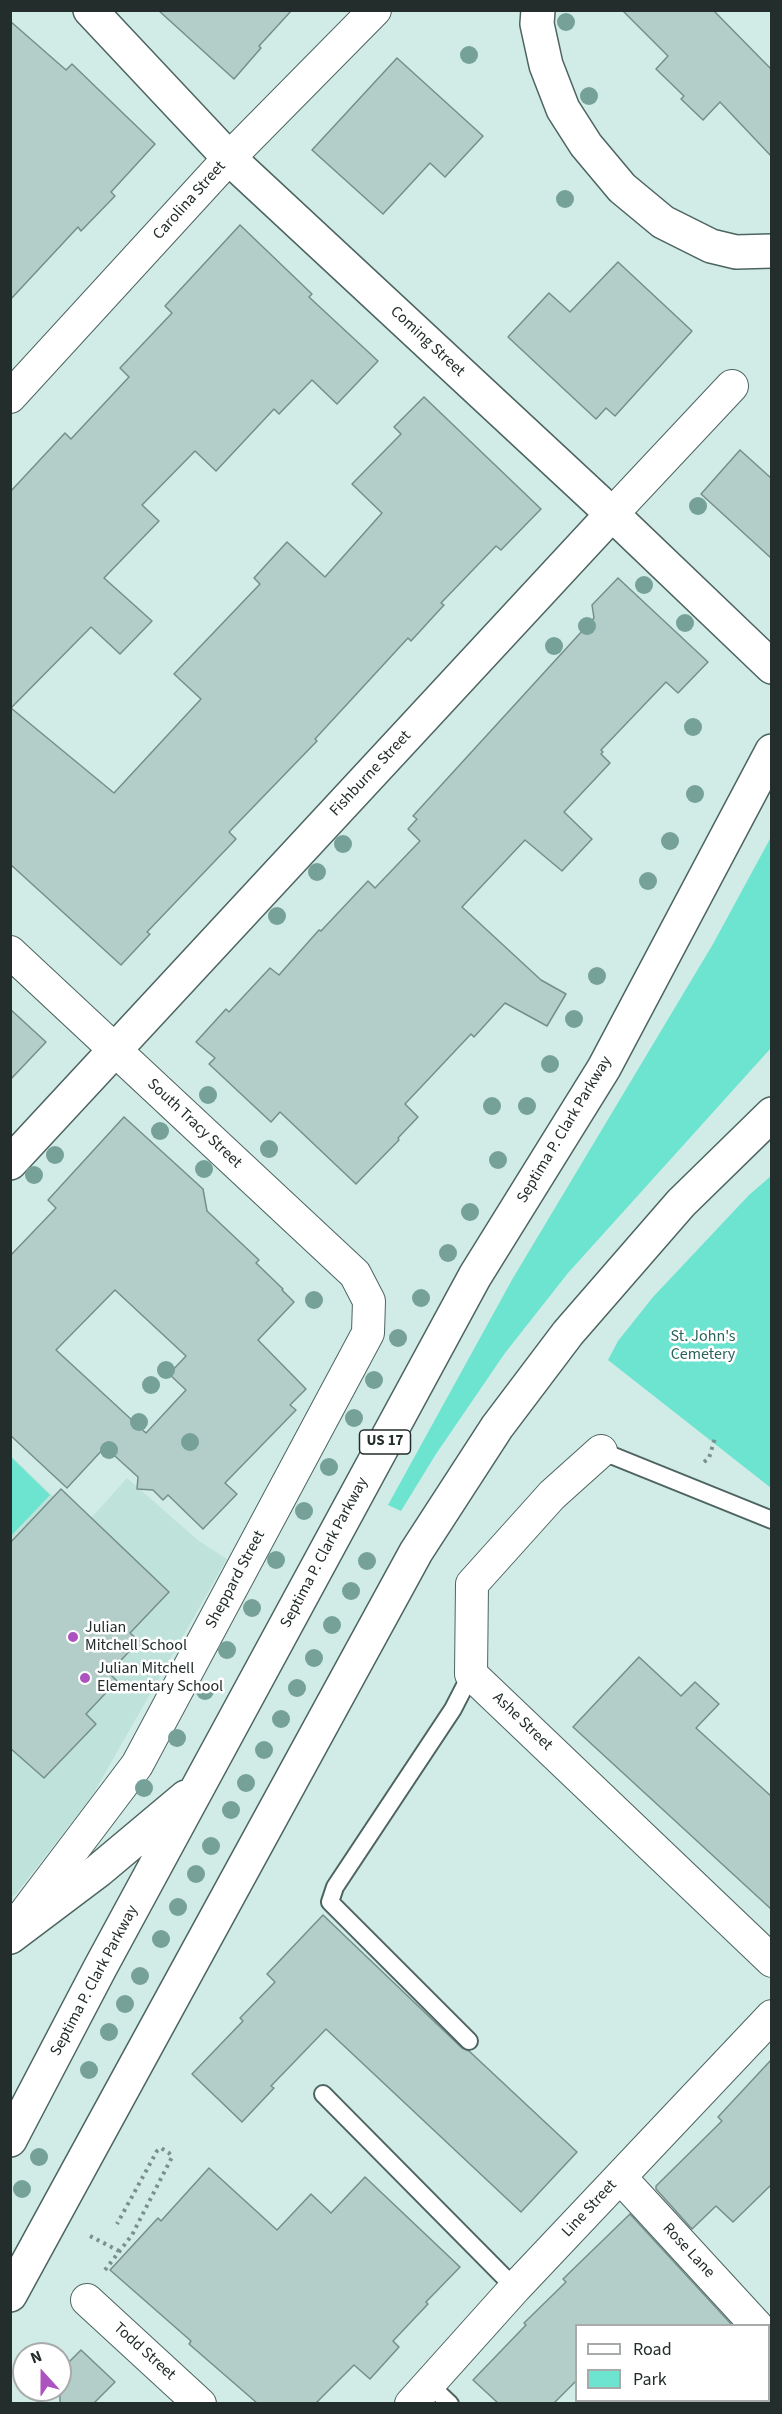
<!DOCTYPE html>
<html>
<head>
<meta charset="utf-8">
<style>
  body { margin:0 }
  #map { position:relative; width:782px; height:2414px; overflow:hidden; background:#d1ece6; font-family:"Source Sans 3",sans-serif }
  canvas { display:block }
  .frame { position:absolute; inset:0; border:12px solid #232d2b; pointer-events:none }
  .legend { position:absolute; left:575px; top:2324px; width:195px; height:78px; box-sizing:border-box; background:#fff; border:2px solid #a7abaa; margin:0; padding:8px 10px; list-style:none; font-size:18px; color:#232d2b }
  .legend li { display:flex; align-items:center; gap:12px; height:30px }
  .legend b { width:30px; border:2px solid #a7abaa }
  .north { position:absolute; left:12px; top:2342px; width:60px; height:60px; box-sizing:border-box; background:#fff; border:2px solid #a7abaa; border-radius:50%; rotate:339deg; font-size:16px; font-weight:700; line-height:24px; text-align:center; color:#232d2b }
  .north::after { content:''; display:block; margin:auto; width:21px; height:27px; background:#ac53bf; clip-path:polygon(50% 0,100% 100%,50% 72%,0 100%) }
</style>
</head>
<body>
<div id="map">
<canvas width="782" height="2414"></canvas>
<div class="frame"></div>
<ul class="legend">
<li><b style="height:8px;background:#fff"></b>Road</li>
<li><b style="height:16px;background:#6de4d0"></b>Park</li>
</ul>
<div class="north">N</div>
</div>
<script>
const ctx = document.querySelector('canvas').getContext('2d');
ctx.lineJoin = 'round';
function fillPath(path, color) { ctx.fillStyle = color; ctx.fill(path, 'evenodd'); }
const shape = rows => new Path2D(rows.map(r => 'M' + r).join(''));
function stroke(path, color, width, dash) { ctx.strokeStyle = color; ctx.lineWidth = width; ctx.lineCap = dash ? 'butt' : 'round'; ctx.setLineDash(dash || []); ctx.stroke(path); }
function label(font, color, halo, rows, align = 'center') {
  ctx.font = font + ' "Source Sans 3",sans-serif'; ctx.lineWidth = 5; ctx.setLineDash([]); ctx.textBaseline = 'middle'; ctx.strokeStyle = halo; ctx.fillStyle = color; for (const [text, x, y, turn = 0] of rows) {
    ctx.save(); ctx.translate(x, y); ctx.rotate((+turn || 0) * Math.PI / 180); ctx.textAlign = isNaN(turn) ? turn : align; if (halo) ctx.strokeText(text, 0, 0); ctx.fillText(text, 0, 0); ctx.restore();
  }
}
const built = shape([
  [10,1455,84,1526,127,1478,199,1541,227,1559,92,1796,16,1894,11,1897]
]);
const green = shape([
  [771,837,771,1048,568,1273,505,1353,436,1454,401,1511,388,1505,513,1278,713,944],
  [771,1176,771,1488,608,1360,618,1341,653,1297,749,1195],
  [11,1457,50,1495,11,1536,10,1536]
]);
const building = shape([
  [158,10,292,10,259,46,261,48,234,79,158,10],
  [622,10,713,10,771,69,771,156,720,102,703,120,681,99,684,96,656,69,668,56,622,10],
  [10,21,66,70,72,64,155,144,111,192,115,196,81,231,78,227,10,300,10,21],
  [397,58,483,136,445,177,430,163,383,214,312,150,397,58],
  [240,225,312,294,309,297,378,361,337,404,312,380,279,414,274,409,216,471,195,451,142,505,159,521,104,578,152,621,120,654,91,627,11,708,114,793,201,699,174,674,260,584,254,578,287,542,325,577,382,513,352,484,401,434,394,427,424,397,541,509,501,550,496,546,441,603,444,605,411,641,408,638,315,739,317,741,229,832,236,839,147,932,150,934,121,965,10,864,10,492,65,433,71,439,129,377,120,368,172,313,165,306,240,225],
  [618,262,692,331,615,416,606,408,596,419,508,337,549,293,570,312,618,262],
  [740,450,771,478,771,558,701,494,740,450],
  [618,578,708,662,678,693,666,682,601,750,603,752,601,754,610,763,564,812,592,839,562,871,525,840,462,907,541,980,566,994,547,1026,505,1003,474,1037,471,1034,405,1104,418,1117,398,1138,399,1140,356,1184,280,1112,271,1122,209,1064,215,1058,196,1042,226,1009,229,1012,270,968,279,975,319,930,321,931,368,881,375,888,420,841,408,829,417,819,413,816,594,618,592,605,618,578],
  [10,1009,46,1042,10,1080,10,1009],
  [124,1117,203,1189,207,1211,259,1260,256,1263,283,1289,282,1290,294,1302,258,1340,306,1389,290,1405,296,1410,225,1483,237,1494,203,1529,168,1495,163,1500,153,1490,137,1489,138,1477,105,1447,67,1488,10,1435,10,1256,56,1208,48,1200,124,1117],
  [115,1290,186,1356,169,1374,186,1390,146,1433,56,1350,115,1290],
  [61,1489,169,1592,130,1633,139,1641,109,1673,117,1681,86,1714,96,1724,44,1778,10,1748,10,1543,61,1489],
  [639,1657,681,1696,695,1682,719,1704,696,1728,771,1796,771,1909,573,1727,639,1657],
  [323,1915,462,2048,469,2051,577,2152,521,2212,326,2029,271,2086,274,2088,242,2122,192,2074,243,2021,240,2018,275,1982,267,1974,323,1915],
  [771,2060,771,2185,733,2222,716,2206,692,2229,656,2189,656,2186,722,2121,718,2117,771,2060],
  [209,2168,277,2230,311,2194,331,2213,365,2177,460,2267,426,2302,428,2304,393,2341,399,2347,370,2379,354,2365,316,2403,257,2403,189,2344,191,2341,110,2270,158,2218,161,2221,209,2168],
  [630,2214,732,2325,576,2325,576,2381,554,2403,498,2403,473,2380,526,2325,524,2323,566,2282,563,2279,630,2214],
  [81,2350,115,2382,94,2403,60,2403,60,2371,81,2350]
]);
const path = shape([
  [704,1462,709,1458,715,1438],
  [90,2236,119,2251],
  [105,2270,132,2235,172,2157,169,2153,161,2148,157,2151,117,2224]
]);
const service = shape([
  [601,1451,772,1520],
  [469,2041,330,1902,335,1887,453,1709,471,1674],
  [323,2094,515,2288],
  [429,2384,450,2404]
]);
const minor = shape([
  [10,397,229,158,375,10],
  [612,514,732,386],
  [10,952,355,1274,369,1301,368,1333,137,1765,13,1929],
  [601,1451,552,1495,472,1584,471,1674,772,1961],
  [620,2177,757,2326],
  [87,2300,200,2404],
  [411,2404,515,2288,772,2016]
]);
const tertiary = shape([
  [90,10,229,158,612,514,772,667],
  [10,1163,612,514]
]);
const trunk = shape([
  [10,1937,99,1870,186,1797],
  [10,2140,100,1968,475,1276,604,1068,772,751],
  [10,2295,416,1552,497,1427,568,1333,681,1203,772,1114]
]);
const motorway = shape([
  [538,10,537,24,546,65,563,109,586,145,622,188,663,222,711,246,736,252,772,251]
]);
const trees = [
  [566,22],
  [469,55],
  [589,96],
  [565,199],
  [698,506],
  [644,585],
  [685,623],
  [587,626],
  [554,646],
  [693,727],
  [695,794],
  [670,841],
  [343,844],
  [317,872],
  [648,881],
  [277,916],
  [597,976],
  [574,1019],
  [550,1064],
  [208,1095],
  [492,1106],
  [527,1106],
  [160,1131],
  [269,1149],
  [55,1155],
  [498,1160],
  [204,1169],
  [34,1175],
  [470,1212],
  [448,1253],
  [421,1298],
  [314,1300],
  [398,1338],
  [166,1370],
  [374,1380],
  [151,1385],
  [354,1418],
  [139,1422],
  [190,1442],
  [109,1450],
  [329,1467],
  [304,1511],
  [276,1560],
  [367,1561],
  [351,1591],
  [252,1608],
  [332,1625],
  [227,1650],
  [314,1658],
  [297,1688],
  [205,1691],
  [281,1719],
  [177,1738],
  [264,1750],
  [246,1783],
  [144,1788],
  [231,1810],
  [211,1846],
  [196,1874],
  [178,1907],
  [161,1939],
  [140,1976],
  [125,2004],
  [109,2032],
  [89,2070],
  [39,2157],
  [22,2189]
];
const markers = [
  [73,1637,6,"#ac53bf"],
  [85,1678,6,"#ac53bf"]
];
const shields = [
  [385,1442,51]
];
const shieldNames = [
  ["US 17",385,1442]
];
const streetNames = [
  ["Carolina Street",190,201,-48],
  ["Coming Street",427,342,43],
  ["Fishburne Street",371,774,-47],
  ["South Tracy Street",194,1124,43],
  ["Septima P. Clark Parkway",565,1130,-59],
  ["Septima P. Clark Parkway",325,1553,-62],
  ["Sheppard Street",236,1580,-62],
  ["Ashe Street",522,1722,44],
  ["Septima P. Clark Parkway",95,1981,-62],
  ["Line Street",590,2209,-47],
  ["Rose Lane",688,2251,47],
  ["Todd Street",144,2352,42]
];
const parkNames = [
  ["St. John's",703,1337],
  ["Cemetery",703,1355]
];
const poiNames = [
  ["Julian",85,1628],
  ["Mitchell School",85,1646],
  ["Julian Mitchell",97,1669],
  ["Elementary School",97,1687]
];
fillPath(built, '#bfe3db');
fillPath(green, '#6de4d0');
fillPath(building, '#b3cec8');
stroke(building, '#768e89', 1.5);
stroke(service, '#4d6460', 20);
stroke(minor, '#4d6460', 34);
stroke(tertiary, '#4d6460', 36);
stroke(trunk, '#4d6460', 36);
stroke(motorway, '#4d6460', 36);
stroke(path, '#7c8f8b', 4, [3, 4.5]);
stroke(service, '#fff', 16);
stroke(minor, '#fff', 32);
stroke(tertiary, '#fff', 33);
stroke(trunk, '#fff', 33);
stroke(motorway, '#fff', 33);
ctx.fillStyle = '#75a199';
for (const [x, y] of trees) { ctx.beginPath(); ctx.arc(x, y, 9, 0, 2 * Math.PI); ctx.fill(); }
for (const [x, y, r, color] of markers) { const dot = new Path2D(); dot.arc(x, y, r, 0, 2 * Math.PI); ctx.fillStyle = color; ctx.fill(dot); stroke(dot, '#fff', 2); }
for (const [x, y, w] of shields) { const box = new Path2D(); box.roundRect(x - w / 2, y - 12, w, 24, 4.5); ctx.fillStyle = '#fff'; ctx.fill(box); stroke(box, '#232d2b', 1.5); }
label('bold 15px', '#232d2b', null, shieldNames);
label('16px', '#232d2b', '#fff', streetNames);
label('16px', '#29635a', '#fff', parkNames);
label('16px', '#232d2b', '#fff', poiNames, 'left');
</script>
</body>
</html>
